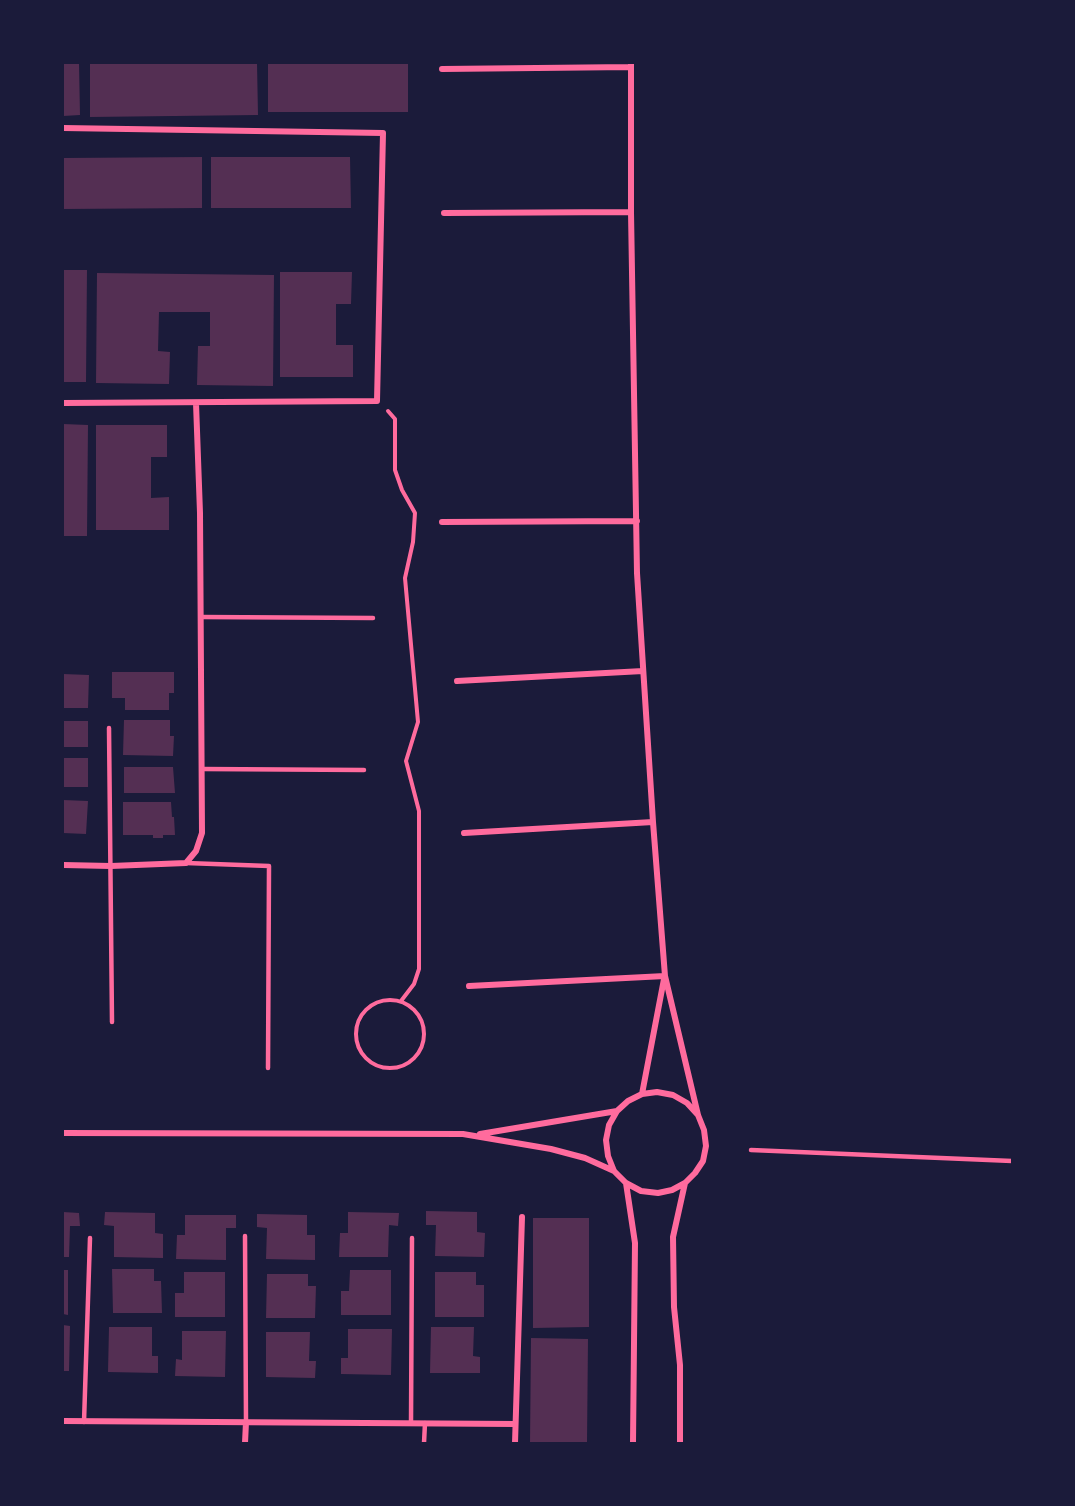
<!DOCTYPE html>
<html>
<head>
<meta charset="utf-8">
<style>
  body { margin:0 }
  #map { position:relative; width:1075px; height:1506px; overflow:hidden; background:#1b1b3a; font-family:"IBM Plex Sans",sans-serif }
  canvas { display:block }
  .frame { position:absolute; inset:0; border:64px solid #1b1b3a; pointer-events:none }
</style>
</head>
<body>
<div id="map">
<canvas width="1075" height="1506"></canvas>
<div class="frame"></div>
</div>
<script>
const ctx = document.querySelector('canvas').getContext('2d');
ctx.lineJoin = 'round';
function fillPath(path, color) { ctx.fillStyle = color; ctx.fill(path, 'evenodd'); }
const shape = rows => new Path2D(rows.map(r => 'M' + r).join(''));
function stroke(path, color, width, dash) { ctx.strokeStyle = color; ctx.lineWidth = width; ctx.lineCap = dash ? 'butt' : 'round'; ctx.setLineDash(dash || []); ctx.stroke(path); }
const building = shape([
  [63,63,79,63,80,115,63,116],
  [90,63,257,63,258,115,90,117],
  [268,63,408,63,408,112,268,112],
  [202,157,202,208,63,209,63,158],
  [211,157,350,157,351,208,211,208],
  [63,270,87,270,86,382,63,382],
  [280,272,352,272,351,304,336,304,336,345,353,345,353,377,280,377],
  [97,273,274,275,273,386,197,385,198,346,210,346,210,312,159,312,158,351,170,352,169,384,96,383],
  [63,424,88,425,87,536,63,536],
  [96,425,167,425,167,457,151,457,151,498,169,497,169,530,96,530],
  [112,672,174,672,174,693,169,693,169,710,125,710,125,698,112,698],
  [63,674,89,675,88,708,63,708],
  [124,720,170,720,170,736,174,736,173,756,123,755],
  [63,721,88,721,88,747,63,747],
  [63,758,88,758,88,787,63,787],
  [124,767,173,767,175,793,124,793],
  [63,800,88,801,86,834,63,833],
  [123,802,171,802,172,817,174,817,175,835,163,835,163,838,153,838,153,835,123,835],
  [426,1211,477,1212,477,1232,485,1233,484,1257,435,1256,436,1225,426,1225],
  [63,1212,79,1213,80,1226,70,1226,69,1257,63,1257],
  [105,1212,155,1213,155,1233,163,1234,163,1258,114,1257,114,1226,104,1225],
  [348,1212,399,1213,398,1226,389,1225,388,1257,339,1257,340,1233,348,1233],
  [257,1214,307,1215,307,1235,315,1235,315,1260,266,1259,267,1228,257,1227],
  [185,1215,236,1215,236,1228,226,1228,226,1260,176,1259,177,1235,185,1235],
  [533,1218,589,1218,589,1327,533,1328],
  [112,1269,154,1269,154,1281,161,1281,162,1313,113,1313],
  [63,1270,68,1270,68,1315,63,1314],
  [350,1270,391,1270,391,1315,341,1315,341,1291,349,1291],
  [184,1272,225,1272,225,1317,175,1317,175,1293,184,1293],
  [435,1272,476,1272,476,1285,484,1285,484,1317,435,1317],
  [267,1274,308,1274,308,1286,316,1286,315,1318,266,1318],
  [63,1325,70,1326,69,1371,63,1371],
  [109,1327,152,1327,152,1356,158,1356,158,1373,108,1372],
  [431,1327,474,1327,473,1356,480,1357,480,1373,430,1373],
  [348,1329,392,1329,391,1375,341,1374,341,1358,348,1358],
  [182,1331,226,1331,225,1377,175,1376,176,1359,182,1360],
  [266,1332,310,1332,309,1361,316,1361,315,1378,266,1377],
  [531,1338,588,1339,587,1443,530,1443]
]);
const path = shape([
  [388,411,395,419,395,470,402,490,415,513,413,542,405,578,418,722,406,761,419,811,419,969,414,984,401,1001],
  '356 1034a34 34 0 1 1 68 0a34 34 0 1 1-68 0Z'
]);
const service = shape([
  [201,617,373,618],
  [109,728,112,1022],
  [202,769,364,770],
  [186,863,269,866,268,1068],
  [751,1150,1012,1161],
  [245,1236,246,1422],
  [84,1422,90,1238],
  [411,1423,412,1238],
  [424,1443,425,1423]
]);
const minor = shape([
  [631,63,631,212,637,573,653,822,665,976,698,1115,704,1130,706,1146,703,1161,695,1173,685,1183,672,1190,658,1193,641,1191,626,1183,614,1171,608,1156,606,1140,609,1125,617,1111,628,1101,642,1094,657,1092,673,1095,687,1103,698,1115],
  [442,69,631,67],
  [63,128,383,133,377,401,63,403],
  [444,213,631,212],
  [442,522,637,521],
  [457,681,643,671],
  [464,833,653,822],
  [63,865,111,866,186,863,196,851,202,833,200,513,196,403],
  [469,986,665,976],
  [642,1094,664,979],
  [63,1133,463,1134,551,1149,585,1158,614,1171],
  [480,1134,617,1111],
  [626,1183,635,1243,633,1443],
  [63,1421,515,1424],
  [245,1443,246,1422],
  [515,1443,522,1217],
  [680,1443,680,1365,674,1307,673,1237,685,1183]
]);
fillPath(building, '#542f53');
stroke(path, '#ff6b9d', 4);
stroke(service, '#ff6b9d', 4.5);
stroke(minor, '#ff6b9d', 6);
</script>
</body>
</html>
